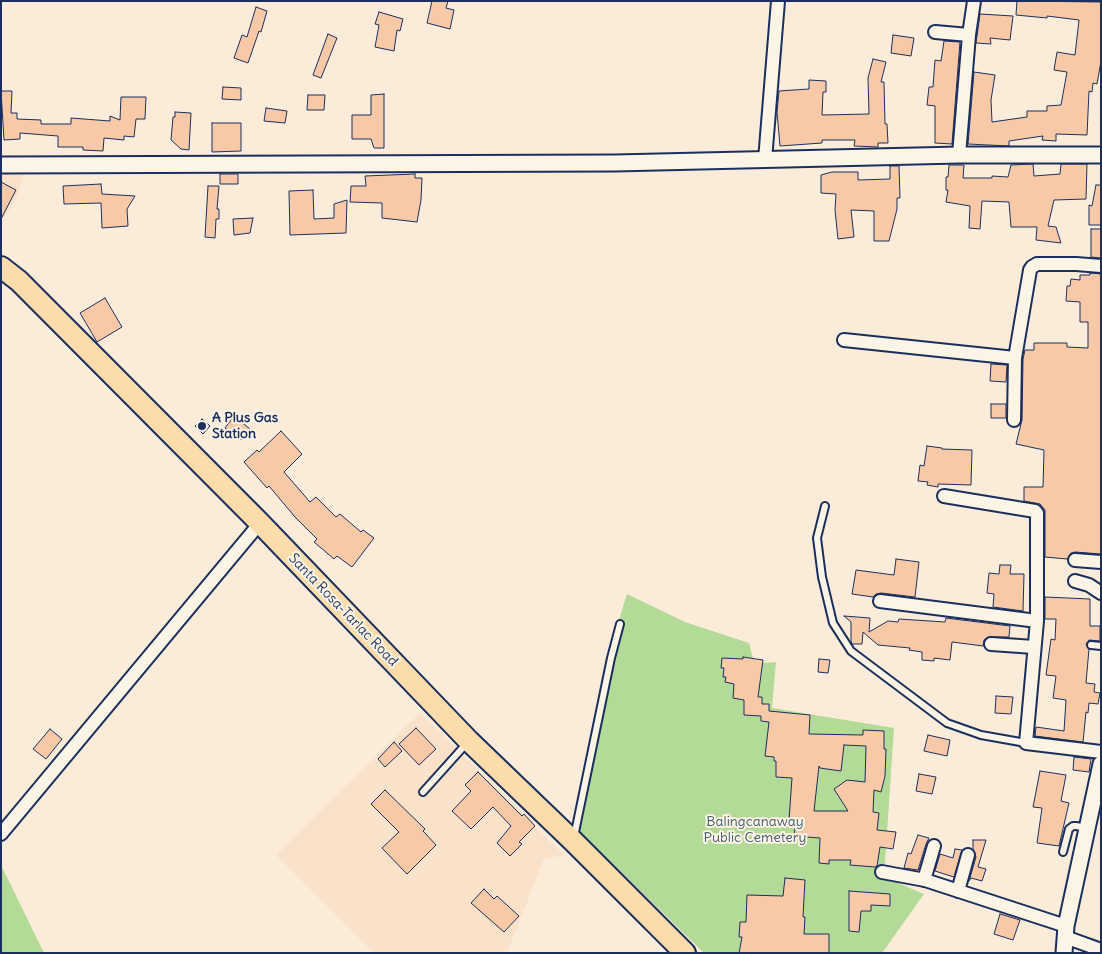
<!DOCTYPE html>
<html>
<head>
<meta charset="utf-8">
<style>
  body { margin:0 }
  #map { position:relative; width:1102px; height:954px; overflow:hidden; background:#fbecd9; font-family:Delius,sans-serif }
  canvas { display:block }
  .frame { position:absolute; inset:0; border:2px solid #1b2f5e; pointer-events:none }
</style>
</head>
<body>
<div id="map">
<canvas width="1102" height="954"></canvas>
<div class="frame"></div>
</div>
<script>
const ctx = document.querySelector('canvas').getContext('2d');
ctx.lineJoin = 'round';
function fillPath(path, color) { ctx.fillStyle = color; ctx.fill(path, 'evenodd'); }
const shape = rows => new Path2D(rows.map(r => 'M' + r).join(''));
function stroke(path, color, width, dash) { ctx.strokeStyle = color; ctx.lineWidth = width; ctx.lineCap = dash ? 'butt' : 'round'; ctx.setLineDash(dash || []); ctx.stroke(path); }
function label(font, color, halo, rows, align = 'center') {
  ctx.font = font + ' Delius,sans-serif'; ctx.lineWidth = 4; ctx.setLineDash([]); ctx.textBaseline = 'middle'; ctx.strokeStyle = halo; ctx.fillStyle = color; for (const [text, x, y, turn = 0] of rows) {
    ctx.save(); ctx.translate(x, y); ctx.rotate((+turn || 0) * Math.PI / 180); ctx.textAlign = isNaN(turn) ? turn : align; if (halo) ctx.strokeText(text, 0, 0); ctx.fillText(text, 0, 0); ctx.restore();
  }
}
const built = shape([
  [1,171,25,171,16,200,1,222],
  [420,713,564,855,544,859,507,953,374,953,276,855]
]);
const green = shape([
  [627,594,685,622,749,643,753,659,761,663,776,662,772,708,894,728,884,877,924,894,882,953,704,953,573,825,608,655],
  [1,865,44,953,1,953]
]);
const building = shape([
  [432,1,448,1,446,8,454,10,450,29,427,23,432,1],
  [1017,1,1101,2,1101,61,1097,84,1093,83,1092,92,1089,91,1087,135,1056,134,1056,141,1042,140,1043,136,1009,141,1009,146,968,144,974,72,995,75,991,100,992,122,1027,117,1027,111,1047,111,1047,106,1061,105,1067,72,1054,70,1057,52,1075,55,1079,20,1047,16,1047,18,1016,15,1017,1],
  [256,7,267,11,261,32,259,31,248,63,234,58,242,35,247,37,256,7],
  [379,12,403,19,400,31,397,30,394,51,375,47,379,25,375,24,379,12],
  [980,14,1013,16,1010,40,990,38,991,44,976,43,980,14],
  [328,34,337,38,321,78,313,75,328,34],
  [893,35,914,38,911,56,891,53,893,35],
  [944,41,960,42,952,144,935,143,935,106,927,105,929,87,933,87,935,60,941,61,944,41],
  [873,59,886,62,881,82,884,82,885,124,887,124,888,143,878,143,878,147,854,146,855,140,822,140,822,143,780,146,777,112,779,91,809,89,809,80,826,81,826,92,823,92,822,115,869,114,868,78,873,59],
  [223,87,241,88,241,100,222,99,223,87],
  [1,91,12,91,11,113,17,113,17,119,41,120,41,124,71,124,71,118,110,121,110,116,120,120,121,97,146,97,145,119,136,119,134,137,124,136,124,140,104,138,103,151,83,150,83,147,58,147,58,136,20,133,20,139,4,140,1,91],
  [384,94,384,148,374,148,371,139,352,139,352,115,371,115,371,95,384,94],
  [308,95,325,95,324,110,307,110,308,95],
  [266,108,287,111,285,123,264,121,266,108],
  [175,112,191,113,189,150,181,149,171,140,173,117,175,117,175,112],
  [212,123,241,123,241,151,212,152,212,123],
  [1033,164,1034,176,1060,174,1061,164,1087,164,1086,199,1054,200,1048,226,1056,227,1061,243,1036,240,1037,227,1011,227,1009,202,982,201,980,229,969,228,970,206,946,202,948,190,946,190,946,177,948,177,949,165,964,165,963,178,992,178,992,176,1008,177,1011,165,1033,164],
  [890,166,899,166,900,198,897,198,897,209,889,241,874,241,874,211,851,210,854,237,838,239,835,210,836,194,821,193,821,175,832,172,858,172,858,180,890,179,890,166],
  [220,174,238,174,238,184,220,184,220,174],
  [415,174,415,178,422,178,421,200,417,222,382,218,382,203,350,202,351,186,366,186,365,176,415,174],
  [1,182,16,190,1,219,1,182],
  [101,184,102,194,135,196,127,209,128,226,102,228,101,203,64,204,63,186,101,184],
  [1096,185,1101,185,1101,225,1089,225,1089,205,1092,206,1096,185],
  [208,186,219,186,217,209,219,209,219,219,216,219,215,238,205,237,208,186],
  [313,190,314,219,334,218,334,204,347,200,346,233,290,235,289,191,313,190],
  [253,218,250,233,234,235,233,219,253,218],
  [1091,229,1101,229,1101,258,1091,257,1091,229],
  [1090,273,1101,274,1101,554,1075,552,1071,553,1067,559,1045,557,1045,510,1040,504,1024,501,1024,487,1043,487,1044,450,1016,444,1022,420,1023,359,1025,350,1034,350,1034,343,1067,343,1067,347,1088,348,1088,322,1080,322,1080,302,1066,301,1067,286,1070,286,1071,279,1080,280,1080,275,1090,275,1090,273],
  [105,298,122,327,97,342,80,313,105,298],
  [991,364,1007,365,1006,382,990,381,991,364],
  [991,404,1006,404,1006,418,991,418,991,404],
  [234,416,250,429,241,440,225,428,234,416],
  [202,419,210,426,203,434,195,426,202,419],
  [281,431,302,454,284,472,310,502,316,497,336,517,340,514,361,532,363,530,374,538,352,567,337,556,334,559,314,542,317,539,295,517,269,486,267,488,244,462,257,450,259,452,281,431],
  [927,446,942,448,942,449,972,450,971,485,938,484,938,487,927,485,928,482,918,481,920,465,924,466,927,446],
  [896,559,919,562,915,597,881,593,876,594,873,597,852,594,856,570,894,575,896,559],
  [1000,565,1011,565,1010,574,1024,574,1023,611,993,607,994,594,987,593,989,573,999,574,1000,565],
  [1045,597,1090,599,1090,626,1100,626,1100,641,1089,640,1086,644,1089,649,1086,683,1095,684,1094,692,1100,693,1098,704,1089,703,1088,713,1086,712,1083,742,1035,736,1036,727,1064,731,1066,700,1053,698,1056,676,1046,675,1051,639,1055,640,1056,619,1045,619,1045,597],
  [844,616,870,618,869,632,888,621,898,622,899,619,945,622,946,618,1010,626,1009,637,988,637,984,640,983,646,952,642,950,660,934,658,934,661,922,660,922,652,909,650,910,648,878,645,863,632,862,644,852,644,851,641,851,622,844,616],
  [743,657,763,660,758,697,762,697,762,704,769,704,769,711,810,715,809,734,863,735,863,730,884,731,884,749,886,749,885,776,881,792,874,790,873,812,879,813,877,830,896,832,893,849,880,847,877,866,875,867,850,865,851,860,829,860,829,864,819,863,820,838,794,836,796,821,789,820,792,778,776,777,776,761,774,761,774,757,765,756,769,722,761,721,761,716,744,715,744,700,733,698,734,684,725,682,726,677,723,677,724,668,721,668,722,658,743,659,743,657],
  [844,745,866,746,865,782,847,780,834,789,848,811,814,811,819,766,820,768,841,771,844,745],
  [819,659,830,660,828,673,818,672,819,659],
  [996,696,1013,697,1011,714,995,713,996,696],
  [416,728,436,749,419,765,399,744,416,728],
  [50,729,62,739,46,759,33,749,50,729],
  [928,735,950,740,947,756,924,751,928,735],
  [394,742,402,751,385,767,378,759,394,742],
  [1074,757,1091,759,1089,772,1073,770,1074,757],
  [1040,771,1066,775,1061,801,1069,803,1059,846,1037,843,1042,808,1033,807,1040,771],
  [478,772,522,816,524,814,535,826,519,842,522,844,510,856,497,843,511,826,493,807,471,829,452,811,471,791,465,785,478,772],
  [919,774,936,777,932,794,916,791,919,774],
  [385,790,425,829,423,831,436,845,407,874,382,848,399,832,371,804,385,790],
  [918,835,929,838,926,844,918,870,904,868,908,853,911,854,918,835],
  [973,840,986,840,978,867,986,869,982,881,971,878,969,881,976,857,973,849,973,840],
  [955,849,962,850,954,877,935,871,940,854,953,858,955,849],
  [785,878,805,880,803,917,805,917,804,934,829,934,829,953,739,953,742,937,739,937,740,922,746,922,747,895,783,896,785,878],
  [484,889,494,899,497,896,519,916,504,932,471,903,484,889],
  [849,891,890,894,890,906,871,905,871,911,861,911,859,932,849,931,849,891],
  [1000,914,1020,920,1013,940,994,934,1000,914]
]);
const service = shape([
  [825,506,817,538,822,577,833,623,851,651,947,723,981,735,1026,743],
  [1091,645,1101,646],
  [423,792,467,743],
  [574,837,611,658,620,624],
  [1063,852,1069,829,1073,826,1076,826,1087,828]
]);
const minor = shape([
  [935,32,969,35],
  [959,155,969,35,974,1],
  [765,160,778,1],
  [844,340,1015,358,1030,270,1032,267,1037,264,1076,264,1101,266],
  [1014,420,1015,358],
  [944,496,1035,511,1037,513,1037,621,1026,743,1101,752],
  [1075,560,1101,562],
  [1075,581,1089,585,1101,593],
  [880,601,1037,621],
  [991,644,1034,647],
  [1,834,260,523],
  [882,872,925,880,1066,926],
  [924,880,934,846],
  [958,891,968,855],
  [1065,937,1101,950]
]);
const tertiary = shape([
  [1,165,615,163,959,155,1101,155],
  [1064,953,1066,926,1101,764]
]);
const trunk = shape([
  [1,267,19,281,260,523,469,741,573,841,685,953]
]);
const markers = [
  [202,426,5,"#1b2f5e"]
];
const poiNames = [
  ["A Plus Gas",212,418],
  ["Station",212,434]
];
const streetNames = [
  ["Santa Rosa-Tarlac Road",343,610,46]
];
const parkNames = [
  ["Balingcanaway",755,822],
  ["Public Cemetery",755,838]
];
fillPath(built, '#fae2ca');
fillPath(green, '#b3da96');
fillPath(building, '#f8c9a7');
stroke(building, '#1b2f5e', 1);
stroke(service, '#1b2f5e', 10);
stroke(minor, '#1b2f5e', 16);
stroke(tertiary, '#1b2f5e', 19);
stroke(trunk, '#1b2f5e', 24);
stroke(service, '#fcf5e5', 6);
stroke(minor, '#fcf5e5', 12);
stroke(tertiary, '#fcf5e5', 15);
stroke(trunk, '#fddcac', 20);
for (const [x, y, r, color] of markers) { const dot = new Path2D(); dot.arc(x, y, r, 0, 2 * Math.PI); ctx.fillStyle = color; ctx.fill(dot); stroke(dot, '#fcf5e5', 2); }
label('bold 14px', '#1b2f5e', '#fcf5e5', poiNames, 'left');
label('14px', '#1b2f5e', '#fcf5e5', streetNames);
label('14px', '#415a6c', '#fcf5e5', parkNames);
</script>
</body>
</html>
